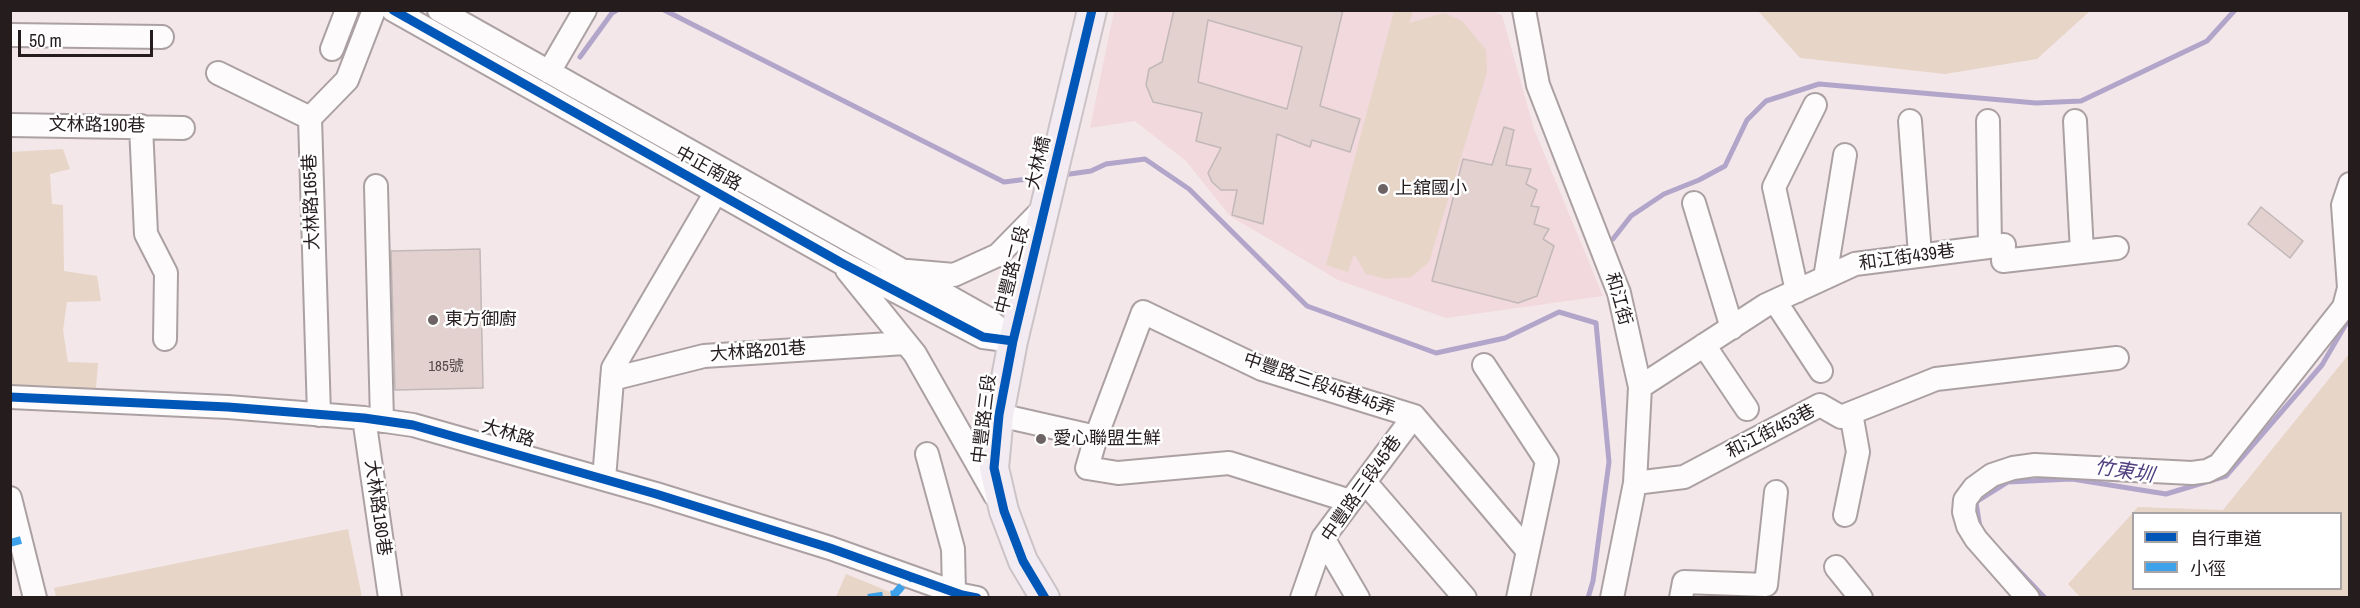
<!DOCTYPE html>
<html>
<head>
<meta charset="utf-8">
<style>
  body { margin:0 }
  #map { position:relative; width:2360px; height:608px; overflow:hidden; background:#f4e7ea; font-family:"Archivo Narrow","Noto Sans TC",sans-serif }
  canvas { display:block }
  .frame { position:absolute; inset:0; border:12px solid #251c1e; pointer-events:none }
  .legend { position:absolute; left:2132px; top:512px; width:210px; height:78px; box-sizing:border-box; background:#fff; border:2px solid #a8a4a5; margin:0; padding:8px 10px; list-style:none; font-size:18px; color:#251c1e }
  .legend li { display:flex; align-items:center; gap:12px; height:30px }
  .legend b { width:30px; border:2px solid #a8a4a5 }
  .scale { position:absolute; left:18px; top:30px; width:135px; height:27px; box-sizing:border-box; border:3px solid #251c1e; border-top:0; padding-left:8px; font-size:18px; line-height:21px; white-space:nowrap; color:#251c1e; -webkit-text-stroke:4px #fff; paint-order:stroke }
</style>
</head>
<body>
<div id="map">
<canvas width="2360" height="608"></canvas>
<div class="frame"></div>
<ul class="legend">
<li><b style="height:8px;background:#0057b8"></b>自行車道</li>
<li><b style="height:8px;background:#3ea2ea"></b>小徑</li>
</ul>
<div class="scale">50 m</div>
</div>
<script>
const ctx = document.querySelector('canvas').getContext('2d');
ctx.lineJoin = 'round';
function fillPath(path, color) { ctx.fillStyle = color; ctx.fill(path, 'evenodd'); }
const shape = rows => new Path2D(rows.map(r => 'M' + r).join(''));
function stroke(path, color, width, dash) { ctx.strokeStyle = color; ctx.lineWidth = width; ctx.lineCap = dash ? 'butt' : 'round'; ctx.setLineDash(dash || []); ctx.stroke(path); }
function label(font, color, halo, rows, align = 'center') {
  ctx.font = font + ' "Archivo Narrow","Noto Sans TC",sans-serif'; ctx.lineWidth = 5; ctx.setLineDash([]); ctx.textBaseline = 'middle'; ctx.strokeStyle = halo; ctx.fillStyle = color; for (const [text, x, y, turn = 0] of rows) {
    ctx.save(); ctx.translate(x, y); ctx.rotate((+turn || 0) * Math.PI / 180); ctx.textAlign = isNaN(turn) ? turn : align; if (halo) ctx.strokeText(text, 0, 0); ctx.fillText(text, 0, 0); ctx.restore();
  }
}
const built = shape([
  [1490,10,1502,15,1534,129,1603,296,1446,318,1338,280,1230,216,1186,161,1135,121,1090,128,1114,11]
]);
const green = shape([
  [1394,11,1413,11,1409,23,1444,13,1462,21,1486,50,1487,72,1429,262,1411,277,1386,279,1366,274,1354,254,1348,272,1326,265],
  [1758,11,2090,11,2037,59,1945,74,1800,58],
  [63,149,70,169,50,174,52,204,63,205,64,271,97,276,101,301,67,302,63,330,68,362,98,363,96,389,11,387,11,152],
  [2349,354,2349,597,2081,598,2068,584,2138,507,2223,510],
  [2134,514,2340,514,2340,588,2134,588],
  [348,529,362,597,56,597,54,588],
  [846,574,895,594,903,597,836,597]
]);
const stream = shape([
  [664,10,1004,182,1044,177],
  [580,57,612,13,617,10],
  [1063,175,1091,171,1106,164,1145,159,1189,189,1307,306,1436,353,1505,338,1559,312,1596,323,1609,462,1593,581,1588,598],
  [1613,239,1631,216,1664,194,1699,180,1725,166,1747,120,1766,101,1819,84,2036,103,2081,101,2207,41,2235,10],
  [1980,528,1976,502,2008,482,2072,479,2166,494,2226,476,2322,365,2350,317],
  [2006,557,2045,598]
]);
const building = shape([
  [1174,10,1343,10,1320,106,1360,119,1350,152,1312,140,1310,147,1277,134,1263,224,1232,215,1237,190,1221,190,1212,182,1208,173,1221,148,1196,141,1202,113,1153,102,1146,85,1149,69,1162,62,1174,10],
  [1208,20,1302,47,1287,109,1198,82,1208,20],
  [1504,127,1514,130,1506,165,1531,169,1526,184,1537,190,1531,206,1539,207,1534,224,1549,229,1543,239,1554,246,1537,296,1518,303,1432,281,1463,159,1492,165,1504,127],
  [2261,207,2303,241,2290,258,2248,224,2261,207],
  [480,249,483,388,395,390,391,251,480,249]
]);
const minor = shape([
  [393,10,840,262,983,337,1013,341],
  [439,10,987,318,1013,341],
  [1524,10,1538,85,1619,293,1640,387,1635,483,1612,598],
  [10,35,162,37],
  [332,49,347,10],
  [549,72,585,10],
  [218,73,310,118],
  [1910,121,1920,255],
  [1988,121,1990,246],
  [2075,121,2082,252],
  [10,125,183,128],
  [141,126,146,234,166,273,165,339],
  [376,186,382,421],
  [1694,203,1732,328],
  [847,270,915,354,995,495],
  [908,271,954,275,998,255,1046,206],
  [1825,278,1845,155],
  [1797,291,1774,187,1815,105],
  [1775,301,1821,371],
  [1704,345,1747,409],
  [1484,365,1547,461,1518,598],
  [612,379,704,356,905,343],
  [1640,387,1766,305,1855,264,2004,245,2003,261,2117,248],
  [10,397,228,407,364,418,413,425,656,494,830,548,962,595,977,598],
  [319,415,310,118,347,80,374,10],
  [999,415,1096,437,1143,312,1262,369,1414,416],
  [1414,416,1528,551],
  [364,418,390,598],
  [1096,437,1087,468,1118,473,1229,463,1350,501],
  [927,454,953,549,954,592,951,598],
  [604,479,613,368,716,192],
  [1365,482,1465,598],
  [1635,483,1684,477,1820,405,1841,417,1936,379,2117,358],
  [10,498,35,598],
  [1845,515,1858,452,1851,413],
  [1323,538,1358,598],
  [1836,567,1861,598],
  [1302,598,1323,538,1414,416],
  [1681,598,1684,582,1766,585,1776,492],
  [2028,598,1976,539,1968,526,1964,512,1965,500,1974,488,1992,475,2013,468,2035,465,2192,473,2207,471,2219,465,2344,307,2349,288,2343,205,2350,184]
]);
const major = shape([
  [1045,598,1023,561,1004,511,994,468,999,415,1013,341,1092,10]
]);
const quiet = shape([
  [10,543,21,540],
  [868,598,895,594,910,577]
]);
const cycleway = shape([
  [393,10,840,262,983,337,1013,341],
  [10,397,228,407,364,418,413,425,656,494,830,548,962,595,977,598],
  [1045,598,1023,561,1004,511,994,468,999,415,1013,341,1092,10]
]);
const markers = [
  [1383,189,6,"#6d6365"],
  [433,320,6,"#6d6365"],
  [1041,439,6,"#6d6365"]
];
const numberNames = [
  ["185號",446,367]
];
const streetNames = [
  ["文林路190巷",97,126,1],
  ["大林橋",1039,163,-77],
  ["中正南路",708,169,29],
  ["大林路165巷",312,202,-92],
  ["和江街439巷",1907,258,-8],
  ["中豐路二段",1013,270,-76],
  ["和江街",1618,299,74],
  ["大林路201巷",758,352,-4],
  ["中豐路三段45巷45弄",1319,385,19],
  ["中豐路三段",985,419,-83],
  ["和江街453巷",1771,432,-27],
  ["大林路",508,434,17],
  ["中豐路三段45巷",1362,489,-55],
  ["大林路180巷",377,508,82]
];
const poiNames = [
  ["上舘國小",1395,189],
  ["東方御廚",445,320],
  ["愛心聯盟生鮮",1053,439]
];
const waterNames = [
  ["竹東圳",2124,472,9]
];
fillPath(built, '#f1d9de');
fillPath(green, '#e7d5c7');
stroke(stream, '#b1a5ca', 5);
fillPath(building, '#e2d1cf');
stroke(building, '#c2b8b8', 1.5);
stroke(minor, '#aba1a3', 26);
stroke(major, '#cbc4c6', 32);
stroke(minor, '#fdfbfc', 22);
stroke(major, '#f2ebf1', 28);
stroke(quiet, '#3ea2ea', 8, [15, 8]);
stroke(cycleway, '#0057b8', 9);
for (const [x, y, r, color] of markers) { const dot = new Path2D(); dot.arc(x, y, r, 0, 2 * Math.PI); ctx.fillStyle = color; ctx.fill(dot); stroke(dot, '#fff', 2); }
label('15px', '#554a4b', null, numberNames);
label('18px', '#251c1e', '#fff', streetNames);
label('18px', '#251c1e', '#fff', poiNames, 'left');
label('italic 20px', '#534282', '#fff', waterNames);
</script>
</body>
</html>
